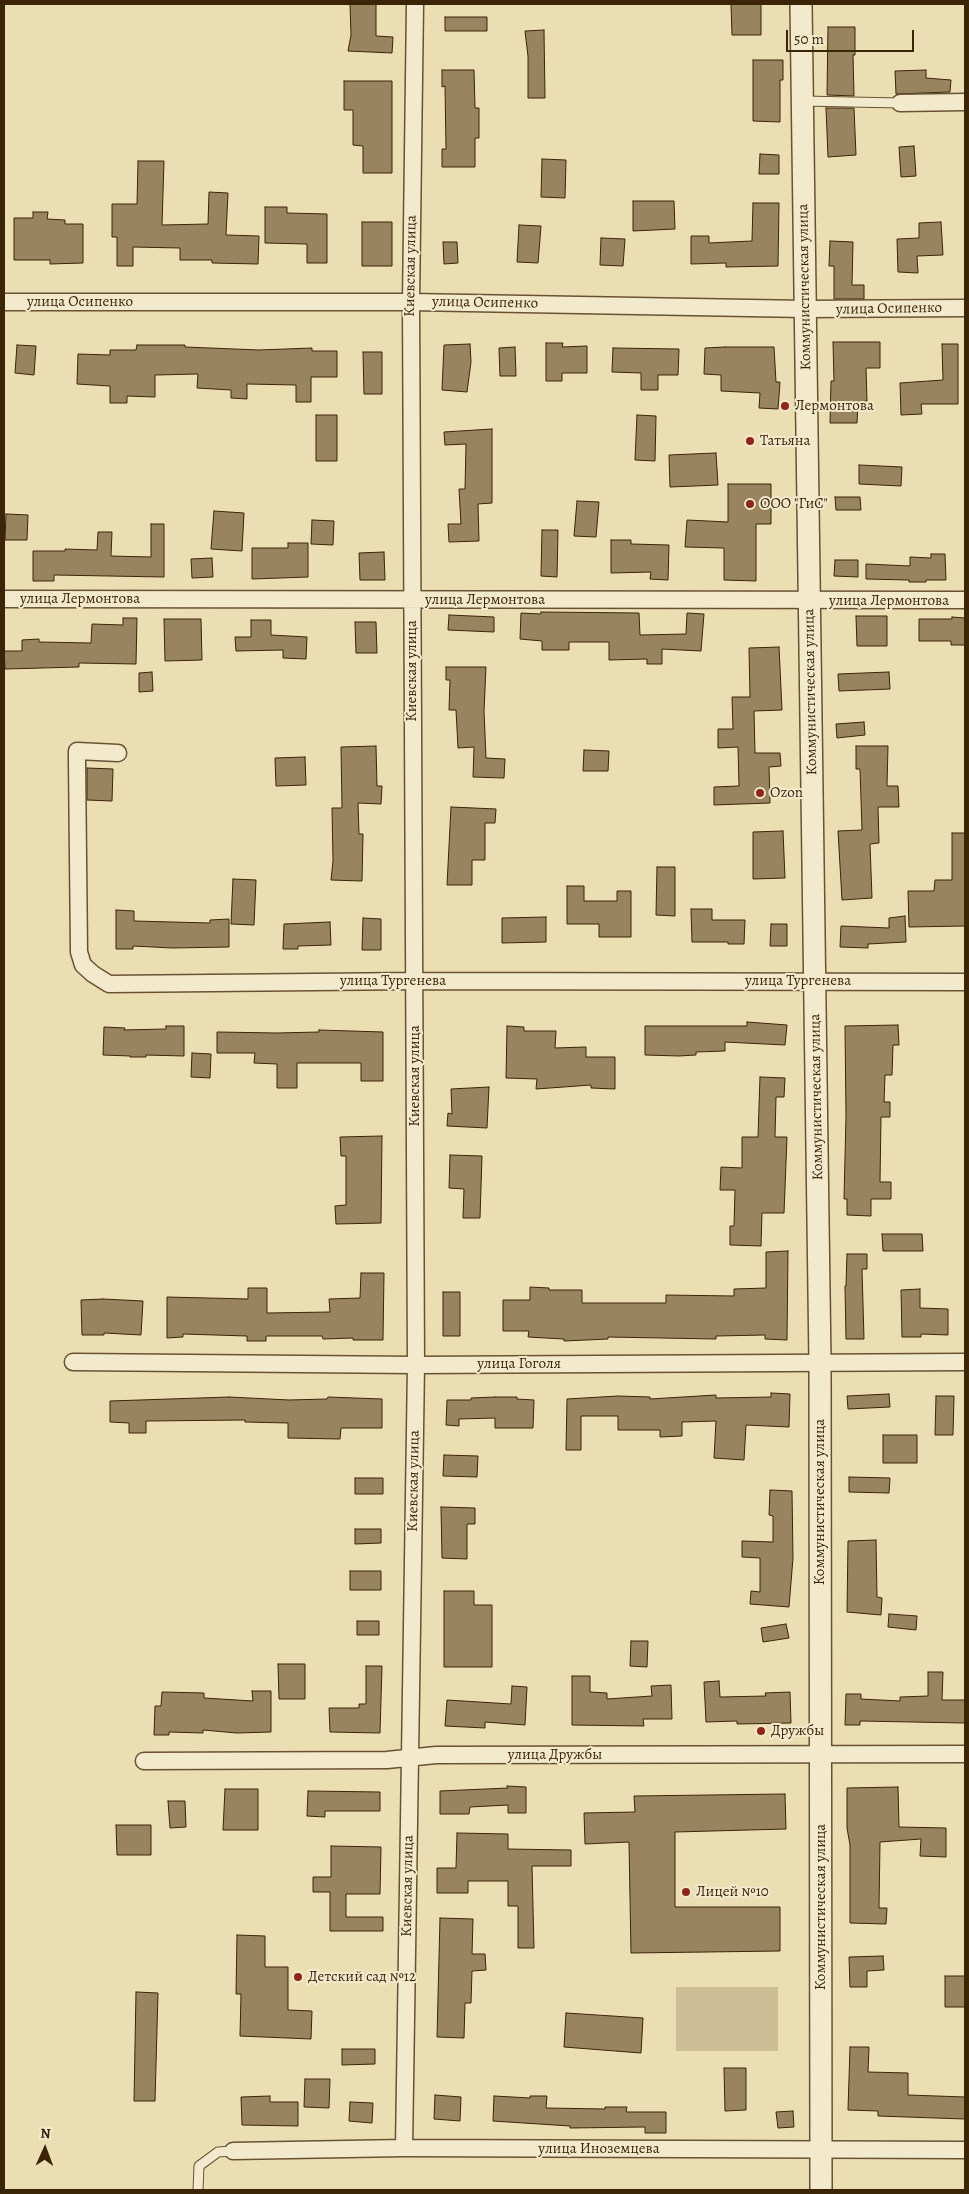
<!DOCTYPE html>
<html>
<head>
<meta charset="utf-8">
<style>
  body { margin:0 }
  #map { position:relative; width:969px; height:2194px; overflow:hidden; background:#ecdeb3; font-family:Alegreya,serif }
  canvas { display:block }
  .frame { position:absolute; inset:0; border:5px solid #3c2407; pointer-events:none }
  .north { position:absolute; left:20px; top:2124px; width:50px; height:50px; -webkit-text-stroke:4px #f3eace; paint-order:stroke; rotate:2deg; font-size:14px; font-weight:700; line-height:20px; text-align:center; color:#3c2407 }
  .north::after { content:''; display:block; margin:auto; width:18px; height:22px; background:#3c2407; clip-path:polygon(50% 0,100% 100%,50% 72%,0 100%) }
  .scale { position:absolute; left:786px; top:30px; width:128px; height:22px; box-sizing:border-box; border:2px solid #3c2407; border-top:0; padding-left:6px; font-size:15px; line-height:18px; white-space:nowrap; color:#3c2407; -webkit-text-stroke:4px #f3eace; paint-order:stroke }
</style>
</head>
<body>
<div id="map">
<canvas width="969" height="2194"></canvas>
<div class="frame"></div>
<div class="north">N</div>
<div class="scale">50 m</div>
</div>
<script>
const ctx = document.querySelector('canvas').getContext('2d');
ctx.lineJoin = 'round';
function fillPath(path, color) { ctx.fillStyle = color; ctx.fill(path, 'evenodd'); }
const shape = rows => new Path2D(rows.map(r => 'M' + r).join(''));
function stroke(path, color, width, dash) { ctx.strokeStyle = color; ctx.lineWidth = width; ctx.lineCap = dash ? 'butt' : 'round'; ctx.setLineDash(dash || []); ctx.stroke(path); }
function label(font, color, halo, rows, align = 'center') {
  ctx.font = font + ' Alegreya,serif'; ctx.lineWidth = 4; ctx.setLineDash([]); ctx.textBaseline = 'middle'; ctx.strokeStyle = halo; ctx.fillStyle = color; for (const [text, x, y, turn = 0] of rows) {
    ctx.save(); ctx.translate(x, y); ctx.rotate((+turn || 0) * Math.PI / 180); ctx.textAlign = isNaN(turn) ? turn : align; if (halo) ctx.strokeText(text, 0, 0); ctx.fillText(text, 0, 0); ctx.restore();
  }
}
const green = shape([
  [676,1987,778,1987,778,2051,676,2051]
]);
const building = shape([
  [350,4,376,4,376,36,393,37,392,53,348,51,351,35,350,4],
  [731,4,761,4,761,35,732,35,731,4],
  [445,17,487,17,487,31,445,31,445,17],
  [828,27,855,27,855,55,853,55,854,96,827,95,828,27],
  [544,30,545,98,528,98,528,56,525,31,544,30],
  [753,60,783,60,783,80,780,80,780,122,753,121,753,60],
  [442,70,474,70,475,108,479,108,479,138,475,138,475,167,442,167,442,149,446,149,445,86,442,87,442,70],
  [926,70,926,78,951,80,950,92,896,94,895,71,926,70],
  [344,81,392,81,392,173,363,173,363,146,353,145,353,110,344,110,344,81],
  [826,108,854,108,856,155,828,157,826,108],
  [914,146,916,176,901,177,899,147,914,146],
  [760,154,779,155,779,174,759,174,760,154],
  [542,159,566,160,565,198,541,197,542,159],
  [138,161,164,161,162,225,208,224,209,192,228,193,226,235,259,236,258,264,212,263,212,260,180,260,180,248,133,247,133,266,117,266,117,237,112,237,112,204,137,204,138,161],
  [633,201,674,201,675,229,633,231,633,201],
  [753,203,779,203,778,266,726,267,726,263,691,264,691,236,709,236,709,243,752,241,753,203],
  [265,207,287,207,287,213,327,214,327,263,307,263,307,244,265,243,265,207],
  [33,212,48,212,47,219,65,220,65,224,83,224,83,263,50,264,50,260,14,260,14,218,33,218,33,212],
  [362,222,392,222,392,266,362,266,362,222],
  [941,222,943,255,917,256,918,273,898,272,897,239,919,238,919,223,941,222],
  [519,225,541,226,538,263,517,262,519,225],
  [601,238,625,239,623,266,600,265,601,238],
  [830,241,853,242,852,285,864,285,864,299,834,299,834,266,829,266,830,241],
  [443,242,457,242,458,263,444,264,443,242],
  [833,342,880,342,880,368,866,368,867,401,858,402,857,423,830,423,831,381,834,381,833,342],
  [546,343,563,343,562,347,587,346,587,373,562,373,562,381,546,381,546,343],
  [470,344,471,362,467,392,442,390,444,345,470,344],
  [942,344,958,344,958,404,921,404,922,414,901,415,900,383,943,380,942,344],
  [17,345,36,346,34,375,15,373,17,345],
  [137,345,185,345,185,347,259,350,312,348,312,351,337,351,337,377,311,377,311,402,296,402,296,385,247,384,247,399,231,398,231,390,197,388,198,374,155,375,155,397,127,396,127,403,110,403,110,386,77,384,78,354,110,355,110,350,136,350,137,345],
  [515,347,516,376,500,376,499,348,515,347],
  [725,347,774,347,776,382,780,382,778,409,759,408,760,393,721,391,721,375,704,374,705,348,725,347],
  [613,348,679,349,678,375,658,375,658,390,641,390,641,373,612,372,613,348],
  [363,352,382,352,382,394,364,394,363,352],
  [316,415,337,415,337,461,316,461,316,415],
  [637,415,656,416,655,461,635,460,637,415],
  [492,429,492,503,478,504,479,541,449,542,448,524,461,524,459,489,465,489,466,444,445,445,444,432,492,429],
  [716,453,718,485,670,487,669,455,716,453],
  [859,465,902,467,901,486,859,484,859,465],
  [728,484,771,484,771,524,756,524,756,581,724,580,724,548,685,547,687,520,728,522,728,484],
  [835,497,860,497,861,510,836,510,835,497],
  [577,501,599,502,596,537,574,536,577,501],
  [214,511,244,513,242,551,211,549,214,511],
  [6,514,28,515,27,540,5,540,6,514],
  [312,520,334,521,333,545,311,544,312,520],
  [151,524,164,524,164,577,54,575,54,581,33,581,33,551,65,551,65,549,97,550,98,532,112,532,111,556,151,557,151,524],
  [542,530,558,530,557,577,541,576,542,530],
  [611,540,631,540,631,544,669,545,668,580,650,579,651,572,611,573,611,540],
  [288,543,308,543,308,577,252,579,252,548,288,548,288,543],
  [384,552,385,580,360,580,359,553,384,552],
  [931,554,945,554,946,580,926,580,926,582,909,582,909,580,866,579,866,564,910,566,910,557,931,558,931,554],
  [212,558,213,577,192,578,191,559,212,558],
  [835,560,858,560,858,577,834,576,835,560],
  [541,612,639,613,640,635,686,634,687,613,704,614,701,651,662,649,662,664,647,664,647,659,609,660,609,642,569,642,569,650,542,650,542,641,520,639,521,613,541,614,541,612],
  [449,615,494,617,494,632,448,630,449,615],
  [856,616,887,616,887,646,857,646,856,616],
  [952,617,965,618,965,645,951,645,951,641,919,641,919,619,952,619,952,617],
  [123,618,137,618,136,664,79,663,79,667,5,669,4,651,22,651,22,640,39,639,39,642,91,643,92,624,123,625,123,618],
  [164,619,201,619,202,660,165,661,164,619],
  [251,620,271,620,271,635,307,637,306,659,283,658,283,650,236,651,235,637,251,637,251,620],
  [355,622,376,622,377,653,356,653,355,622],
  [779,647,782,710,754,711,755,753,780,753,781,766,769,767,770,803,714,805,714,787,739,786,738,747,718,748,718,729,733,729,732,697,750,697,749,648,779,647],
  [446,667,486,667,484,711,486,758,505,759,504,778,473,777,474,747,458,748,456,710,449,710,450,680,446,680,446,667],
  [152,672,153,691,139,692,139,673,152,672],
  [889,672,890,689,839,691,838,674,889,672],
  [864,722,865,735,837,738,836,724,864,722],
  [376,746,377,786,382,786,381,804,358,803,359,834,363,834,362,881,331,880,333,861,332,808,342,808,341,747,376,746],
  [856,746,888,746,887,786,898,786,899,807,878,807,879,843,870,844,872,898,842,900,838,831,862,830,860,769,856,769,856,746],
  [584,750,609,751,608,771,583,771,584,750],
  [305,757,306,785,276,786,275,758,305,757],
  [87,768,113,769,112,801,87,800,87,768],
  [451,807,496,809,495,823,485,823,485,860,472,860,472,885,447,885,451,807],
  [783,831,785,878,753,879,753,832,783,831],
  [952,833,965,833,965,926,909,927,908,891,934,891,935,880,952,880,952,833],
  [657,867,675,867,675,916,656,915,657,867],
  [233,879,256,880,254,925,231,924,233,879],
  [567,886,584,886,584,901,617,901,617,891,631,891,631,937,599,937,599,924,567,924,567,886],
  [691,909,712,909,712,920,745,920,744,944,728,944,728,942,692,942,691,909],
  [116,910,134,911,134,921,210,923,210,920,229,919,229,947,172,948,133,946,133,949,116,949,116,910],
  [905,916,906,942,868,944,868,948,840,947,841,926,889,928,889,918,905,916],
  [546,917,546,942,502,943,502,918,546,917],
  [363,918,381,919,381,950,362,950,363,918],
  [330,922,331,945,298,946,298,949,283,949,284,924,330,922],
  [771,924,787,924,787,946,770,946,771,924],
  [747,1022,787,1025,785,1045,725,1042,725,1051,696,1052,696,1055,679,1056,645,1055,645,1026,747,1026,747,1022],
  [898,1025,899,1045,893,1045,892,1075,885,1075,884,1102,890,1102,890,1117,881,1117,880,1182,891,1182,891,1199,871,1199,871,1216,847,1215,847,1199,844,1199,846,1116,845,1026,898,1025],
  [166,1026,184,1026,184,1056,146,1055,146,1057,130,1057,130,1056,103,1055,104,1027,125,1028,124,1030,166,1029,166,1026],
  [507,1026,524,1027,524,1031,556,1031,555,1048,586,1047,586,1057,615,1057,615,1089,591,1088,591,1085,536,1089,537,1079,506,1078,507,1026],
  [319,1030,383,1032,383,1081,361,1081,361,1063,297,1063,297,1088,277,1088,277,1064,254,1063,255,1053,217,1053,217,1032,277,1033,319,1032,319,1030],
  [192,1053,211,1054,210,1078,191,1077,192,1053],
  [760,1077,785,1078,784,1097,776,1097,775,1137,787,1137,784,1213,762,1213,761,1246,730,1245,730,1226,734,1226,735,1190,720,1190,721,1167,742,1168,742,1137,758,1137,760,1077],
  [489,1087,487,1128,447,1126,448,1113,452,1114,451,1089,489,1087],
  [382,1136,381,1223,336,1224,335,1206,346,1205,346,1156,341,1156,340,1137,382,1136],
  [450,1155,482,1156,480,1218,463,1218,464,1189,449,1188,450,1155],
  [882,1234,922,1234,923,1251,883,1251,882,1234],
  [788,1251,787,1340,765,1339,765,1335,716,1336,716,1339,608,1337,608,1339,564,1341,564,1339,528,1337,529,1331,503,1331,503,1300,530,1300,530,1287,549,1288,549,1290,582,1290,582,1303,666,1303,666,1295,734,1296,734,1289,766,1288,766,1252,788,1251],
  [847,1254,867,1254,867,1269,862,1269,864,1339,846,1339,845,1286,846,1286,847,1254],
  [361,1273,384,1273,383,1340,353,1340,353,1338,323,1339,322,1336,266,1336,266,1341,247,1341,247,1336,183,1334,183,1337,167,1338,167,1297,248,1299,248,1288,267,1288,267,1313,330,1312,329,1299,360,1298,361,1273],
  [920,1289,920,1308,948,1309,948,1335,921,1334,921,1337,902,1337,901,1290,920,1289],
  [443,1292,460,1292,460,1336,443,1336,443,1292],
  [103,1299,143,1301,141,1335,104,1333,104,1335,82,1335,81,1300,103,1299],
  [771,1393,790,1394,789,1427,746,1425,744,1460,714,1458,716,1421,682,1422,682,1436,660,1437,660,1430,618,1430,618,1416,581,1416,581,1450,566,1450,567,1399,618,1396,650,1397,650,1399,716,1395,716,1398,771,1397,771,1393],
  [889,1394,890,1407,848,1409,847,1396,889,1394],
  [936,1396,954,1396,953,1435,935,1435,936,1396],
  [229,1397,289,1400,327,1399,328,1397,382,1399,382,1428,341,1428,340,1439,288,1438,288,1423,245,1422,245,1420,146,1421,146,1433,129,1433,129,1423,110,1422,110,1401,229,1397],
  [495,1397,517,1397,517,1399,534,1400,533,1428,495,1428,495,1418,459,1419,459,1426,446,1425,447,1400,471,1400,471,1398,495,1397],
  [883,1435,917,1435,917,1463,883,1463,883,1435],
  [444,1455,478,1456,477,1477,443,1476,444,1455],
  [849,1477,890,1478,889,1493,849,1492,849,1477],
  [355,1478,383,1478,383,1494,355,1494,355,1478],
  [770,1490,792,1491,793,1558,789,1607,750,1604,751,1591,760,1592,760,1558,742,1557,742,1541,773,1542,773,1516,769,1515,770,1490],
  [441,1507,475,1508,475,1524,467,1524,467,1559,442,1558,441,1507],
  [355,1529,381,1529,381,1543,355,1544,355,1529],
  [876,1540,877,1597,882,1598,881,1615,847,1612,848,1541,876,1540],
  [350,1571,381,1571,381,1590,350,1590,350,1571],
  [444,1591,474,1591,474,1605,492,1605,492,1667,444,1667,444,1591],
  [889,1614,917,1616,916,1630,888,1627,889,1614],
  [357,1621,379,1621,379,1635,357,1635,357,1621],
  [786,1624,789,1638,763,1642,761,1628,786,1624],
  [631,1641,648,1641,647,1667,630,1666,631,1641],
  [278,1664,305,1664,305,1699,279,1699,278,1664],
  [366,1666,382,1666,380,1733,330,1732,329,1708,359,1708,359,1704,366,1704,366,1666],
  [928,1672,943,1672,942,1700,965,1700,965,1723,860,1721,860,1725,845,1725,846,1694,861,1694,861,1699,900,1701,900,1697,928,1696,928,1672],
  [572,1676,590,1676,590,1692,607,1693,607,1699,652,1696,651,1686,671,1685,672,1719,643,1719,644,1726,572,1725,572,1676],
  [719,1681,720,1697,766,1696,765,1693,790,1692,791,1723,737,1724,737,1721,706,1722,704,1682,719,1681],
  [512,1686,527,1687,525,1725,485,1722,485,1728,445,1726,447,1700,511,1704,512,1686],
  [252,1691,271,1691,271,1732,237,1733,203,1730,203,1733,169,1732,169,1735,154,1735,155,1706,161,1706,162,1692,204,1693,204,1698,253,1701,252,1691],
  [507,1786,526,1787,526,1813,508,1813,508,1805,470,1807,469,1814,440,1814,440,1791,508,1788,507,1786],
  [898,1787,899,1827,946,1828,946,1857,920,1856,921,1839,880,1842,879,1908,887,1908,886,1924,850,1923,850,1845,847,1828,847,1788,898,1787],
  [225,1789,258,1789,258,1830,223,1830,225,1789],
  [308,1791,380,1792,380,1811,325,1811,325,1817,307,1816,308,1791],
  [785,1794,786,1829,675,1832,675,1907,780,1907,780,1951,631,1953,629,1842,585,1844,584,1813,635,1812,634,1796,785,1794],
  [168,1801,185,1801,186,1827,170,1828,168,1801],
  [116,1825,151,1825,151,1855,117,1855,116,1825],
  [457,1833,508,1834,508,1849,571,1850,571,1866,532,1866,534,1948,518,1948,518,1906,508,1906,508,1881,468,1881,468,1893,437,1893,437,1868,456,1868,457,1833],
  [331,1846,381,1847,380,1894,346,1894,346,1917,383,1917,383,1931,330,1931,330,1892,313,1892,313,1877,331,1877,331,1846],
  [440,1918,473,1919,472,1954,485,1954,486,1970,472,1971,471,2003,465,2003,464,2038,437,2037,440,1918],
  [237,1935,265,1936,265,1967,288,1967,288,2010,312,2011,311,2039,240,2036,241,1994,236,1994,237,1935],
  [883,1956,884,1970,867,1971,867,1987,850,1987,849,1957,883,1956],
  [945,1976,965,1976,965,2007,945,2007,945,1976],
  [136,1992,158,1993,155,2101,134,2101,136,1992],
  [566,2013,643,2018,641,2053,564,2047,566,2013],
  [850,2047,869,2047,868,2072,908,2073,908,2095,965,2097,965,2119,878,2116,878,2111,848,2110,850,2047],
  [342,2049,375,2049,375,2064,342,2065,342,2049],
  [724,2068,746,2068,746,2110,725,2111,724,2068],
  [305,2079,330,2079,329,2108,304,2107,305,2079],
  [435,2095,461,2097,460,2121,434,2119,435,2095],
  [270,2096,270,2102,298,2102,298,2126,242,2125,241,2097,270,2096],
  [494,2096,530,2098,530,2096,547,2096,546,2108,605,2109,605,2107,627,2107,626,2112,666,2112,666,2133,645,2133,645,2127,570,2128,570,2126,493,2121,494,2096],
  [350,2102,373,2103,372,2123,349,2121,350,2102],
  [793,2111,794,2127,778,2128,776,2112,793,2111]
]);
const service = shape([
  [803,101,900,103],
  [198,2190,199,2166,218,2152,233,2151]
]);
const minor = shape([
  [900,103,965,102],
  [4,302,411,302,805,309,965,308],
  [4,599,965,600],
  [118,753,77,751,77,761,79,952,83,965,93,974,109,984,415,981,965,982],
  [73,1362,416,1365,965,1362],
  [144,1761,387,1760,436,1755,965,1754],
  [404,2148,416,1365,411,302,415,4],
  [233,2151,404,2148,965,2150]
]);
const tertiary = shape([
  [801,4,820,1363,821,2190]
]);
const markers = [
  [785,406,5,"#8f2418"],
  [750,441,5,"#8f2418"],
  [750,504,5,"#8f2418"],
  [760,793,5,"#8f2418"],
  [761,1731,5,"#8f2418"],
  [686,1892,5,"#8f2418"],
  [298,1977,5,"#8f2418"]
];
const streetNames = [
  ["Киевская улица",411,266,-89],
  ["Коммунистическая улица",805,287,-91],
  ["улица Осипенко",80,302],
  ["улица Осипенко",485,303,1],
  ["улица Осипенко",889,309,-1],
  ["улица Лермонтова",80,599],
  ["улица Лермонтова",485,600],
  ["улица Лермонтова",889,601],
  ["Киевская улица",412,671,-90],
  ["Коммунистическая улица",811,692,-91],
  ["улица Тургенева",393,981],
  ["улица Тургенева",798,981],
  ["Киевская улица",415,1076,-90],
  ["Коммунистическая улица",817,1097,-91],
  ["улица Гоголя",519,1364],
  ["Киевская улица",414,1481,-89],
  ["Коммунистическая улица",820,1502,-90],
  ["улица Дружбы",555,1755],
  ["Киевская улица",408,1886,-89],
  ["Коммунистическая улица",821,1907,-90],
  ["улица Иноземцева",599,2149]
];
const poiNames = [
  ["Лермонтова",795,406],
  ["Татьяна",760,441],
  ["ООО \"ГиС\"",760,504],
  ["Ozon",770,793],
  ["Дружбы",771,1731],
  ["Лицей №10",696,1892],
  ["Детский сад №12",308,1977]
];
fillPath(green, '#cebe96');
fillPath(building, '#988560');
stroke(building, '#3c2407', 1);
stroke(service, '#685232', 11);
stroke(minor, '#685232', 19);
stroke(tertiary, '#685232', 24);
stroke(service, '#f3eace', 9);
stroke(minor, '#f3eace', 16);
stroke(tertiary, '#f3eace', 21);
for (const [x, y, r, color] of markers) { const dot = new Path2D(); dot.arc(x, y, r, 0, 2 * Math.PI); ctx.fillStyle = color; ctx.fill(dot); stroke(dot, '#f3eace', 2); }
label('15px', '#3c2407', '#f3eace', streetNames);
label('15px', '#3c2407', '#f3eace', poiNames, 'left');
</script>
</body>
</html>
